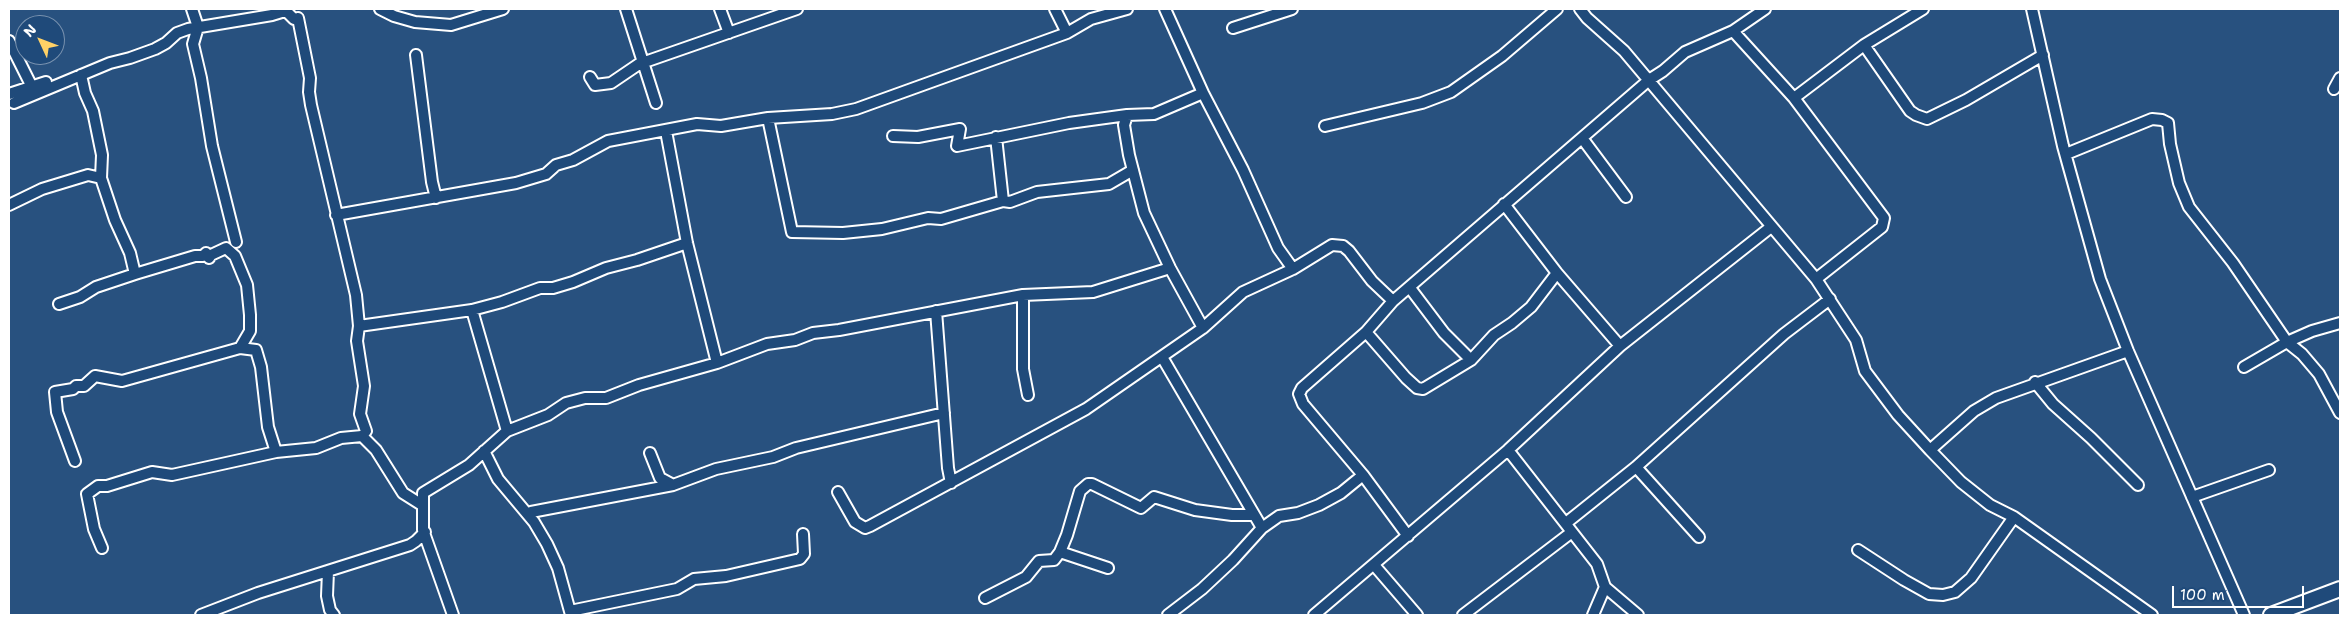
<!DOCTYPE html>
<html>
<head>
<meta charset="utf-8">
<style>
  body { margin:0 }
  #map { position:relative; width:2349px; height:624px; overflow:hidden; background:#28517f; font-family:"Shantell Sans",sans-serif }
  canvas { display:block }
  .frame { position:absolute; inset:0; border:10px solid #fff; pointer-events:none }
  .north { position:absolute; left:15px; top:15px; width:50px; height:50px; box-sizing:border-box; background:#1f4a7a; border:1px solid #7992af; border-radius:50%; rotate:313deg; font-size:14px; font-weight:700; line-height:20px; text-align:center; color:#fff }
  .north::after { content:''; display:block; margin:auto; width:18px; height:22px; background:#ffd166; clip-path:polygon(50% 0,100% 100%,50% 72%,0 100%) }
  .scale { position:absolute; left:2172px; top:586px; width:132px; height:22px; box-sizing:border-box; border:2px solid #fff; border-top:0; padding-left:6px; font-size:15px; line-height:18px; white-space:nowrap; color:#fff; -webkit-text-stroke:4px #1f4a7a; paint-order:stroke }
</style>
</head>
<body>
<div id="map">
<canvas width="2349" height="624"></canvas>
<div class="frame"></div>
<div class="north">N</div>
<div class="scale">100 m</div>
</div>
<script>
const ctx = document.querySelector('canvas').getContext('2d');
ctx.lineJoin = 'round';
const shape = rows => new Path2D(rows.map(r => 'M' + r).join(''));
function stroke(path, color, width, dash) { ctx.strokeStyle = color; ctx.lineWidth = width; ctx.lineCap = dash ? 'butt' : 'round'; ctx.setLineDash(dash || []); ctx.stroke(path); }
const minor = shape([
  [192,9,198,27,193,44,201,78,212,146,236,242],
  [380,9,394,16,415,22,451,25,503,9],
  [626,9,656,103],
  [720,9,729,33],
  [1055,9,1067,33],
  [1165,9,1203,93,1243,170,1278,248,1293,269],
  [1580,9,1587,18,1624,51,1816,279,1856,340,1865,371,1898,415,1930,450,1961,482,1990,505,2014,517,2152,615],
  [2032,9,2063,146,2100,279,2128,351,2244,615],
  [1233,28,1292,9],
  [1733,31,1794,98,1884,218,1882,227,1816,279],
  [9,41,32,87],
  [1864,45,1910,111,1916,115,1927,119,1966,100,2043,55],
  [416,55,432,182,436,198],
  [81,75,85,93,93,111,102,155,101,178,115,220,130,253,135,274],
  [590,77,595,85,611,83,639,64,797,9],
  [2334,89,2340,78],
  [1203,93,1154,114,1127,115,1124,125,1129,155,1144,213,1170,268,1203,328],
  [9,94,46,82],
  [1794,98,1864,45,1923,9],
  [14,103,110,63,130,58,155,49,166,43,177,33,188,29,272,15,285,11],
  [768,118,792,232,843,233,882,229,928,218,941,219,1003,201,1010,202,1037,192,1109,184,1133,170],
  [1325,126,1422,103,1451,92,1502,56,1557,9],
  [666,131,687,243,717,363],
  [893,136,918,137,960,129,957,146,1069,123,1127,115],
  [996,137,1003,201],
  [1582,138,1626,197],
  [2066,154,2152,119,2162,120,2168,123,2170,144,2179,183,2189,207,2233,263,2287,342,2302,354,2319,374,2340,413],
  [1504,204,1557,273,1620,346],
  [9,205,42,189,88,175,101,178],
  [336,215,516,183,546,174,556,165,573,160,608,141,697,124,721,126,768,118,832,114,856,109,1067,33,1091,19,1127,9],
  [135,274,195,256,203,256,206,253,209,258,211,255,226,248,235,256,247,285,250,315,250,331,240,348,256,350,261,367,268,427,276,452],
  [1410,288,1444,333,1471,360],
  [1023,295,1023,369,1028,395],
  [59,304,80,297,96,287,138,273,135,274],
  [472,310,507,431],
  [936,311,948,468,951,483],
  [359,326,472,310,502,302,540,288,553,288,573,282,606,268,637,260,687,243],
  [1366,332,1406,378,1417,388,1423,389,1471,360,1494,335,1512,323,1531,307,1557,273],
  [1162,357,1262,528],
  [2244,367,2287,342,2312,331,2340,323],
  [2035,382,2053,404,2091,438,2138,485],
  [362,436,376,450,403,493,422,505],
  [1508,450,1597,564,1605,587,1638,615],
  [1930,450,1974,411,1996,398,2128,351],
  [484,451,498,479,534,522,547,544,558,568,571,615],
  [650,453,660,478,673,485],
  [75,461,57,412,55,392,73,389,76,386,84,386,95,376,122,381,240,348],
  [1636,467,1699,537],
  [838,492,855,522,865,528,870,526,1086,409,1203,328,1243,292,1293,269,1332,245,1343,246,1349,251,1372,281,1393,301],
  [2192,497,2269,470],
  [531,512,673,485,716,469,773,457,796,448,944,413],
  [1566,523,1636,467,1784,334,1830,299],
  [1408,536,1363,475,1303,404,1299,394,1302,388,1366,332,1393,301,1649,80,1663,71,1685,52,1733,31,1765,9],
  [102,548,94,529,87,494,98,486,107,486,152,472,172,475,276,452,316,448,341,438,362,436,366,431,360,414,364,386,357,341,359,326,356,295,311,105,309,92,310,78,298,18,294,19,284,9],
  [1858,550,1904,580,1929,594,1943,595,1955,592,1971,578,2014,517],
  [1060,552,1108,568],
  [1374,565,1417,615],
  [328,571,327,596,330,610,334,615],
  [985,598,1026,577,1039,561,1054,560,1060,552,1067,535,1080,491,1088,484,1092,484,1141,508,1154,497,1195,510,1232,515,1254,515],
  [570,611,677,589,694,579,726,576,800,559,804,554,803,534],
  [201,615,258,593,410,545,416,541,425,532],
  [453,615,423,530,423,493,469,465,507,431,548,415,566,403,585,398,606,398,639,385,717,363,767,344,795,340,813,333,839,330,1023,295,1093,292,1170,268],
  [1168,615,1202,589,1233,560,1262,528,1279,516,1298,513,1319,505,1341,493,1363,475],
  [1314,615,1508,450,1620,346,1771,227],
  [1463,615,1572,532],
  [1593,615,1605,587]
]);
const tertiary = shape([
  [2271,615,2340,589]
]);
stroke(minor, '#fff', 14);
stroke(tertiary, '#fff', 18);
stroke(minor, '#1f4a7a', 10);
stroke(tertiary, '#1f4a7a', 14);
</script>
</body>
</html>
